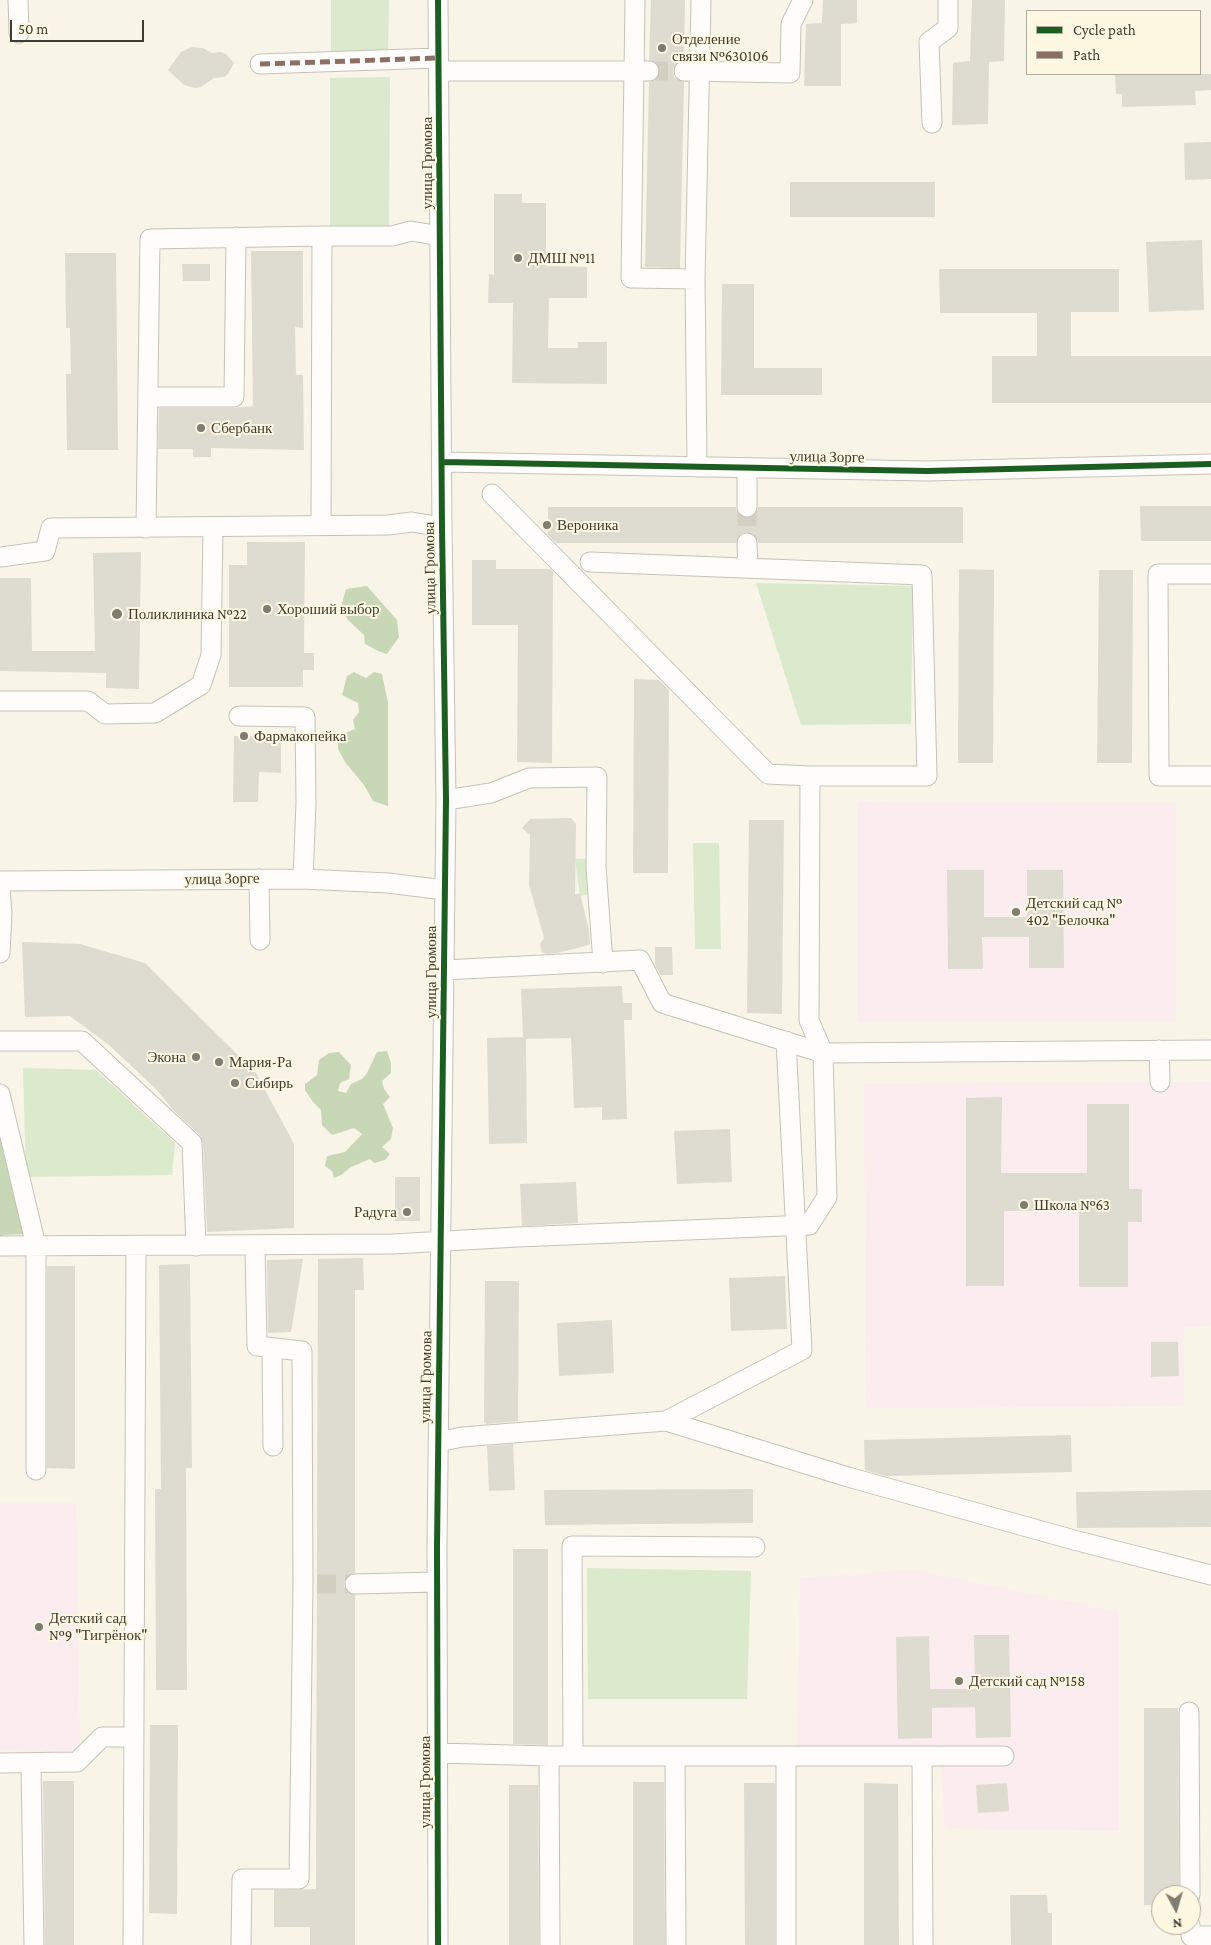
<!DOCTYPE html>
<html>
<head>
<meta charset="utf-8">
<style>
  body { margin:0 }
  #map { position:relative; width:1211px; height:1945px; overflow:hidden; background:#f8f4e8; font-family:"Crimson Pro",serif }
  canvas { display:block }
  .legend { position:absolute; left:1026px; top:10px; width:175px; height:65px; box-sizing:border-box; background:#fef7e2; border:1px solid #b1ac9b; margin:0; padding:6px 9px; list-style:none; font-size:15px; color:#3e3b30 }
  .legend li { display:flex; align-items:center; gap:10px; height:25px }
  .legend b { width:25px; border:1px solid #b1ac9b }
  .north { position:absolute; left:1151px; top:1885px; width:50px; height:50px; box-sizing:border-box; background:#fef7e2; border:1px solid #b1ac9b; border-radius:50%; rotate:174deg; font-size:14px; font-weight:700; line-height:20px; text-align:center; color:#3e3b30 }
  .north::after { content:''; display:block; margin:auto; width:18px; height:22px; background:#7f7c70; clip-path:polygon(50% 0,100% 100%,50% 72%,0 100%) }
  .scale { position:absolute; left:10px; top:20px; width:134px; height:22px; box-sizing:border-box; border:2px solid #3e3b30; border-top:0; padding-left:6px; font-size:15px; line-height:18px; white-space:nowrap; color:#3e3b30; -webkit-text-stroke:4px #fef7e2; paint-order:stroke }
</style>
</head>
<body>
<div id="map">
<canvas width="1211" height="1945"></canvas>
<ul class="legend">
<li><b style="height:6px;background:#1b5e20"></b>Cycle path</li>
<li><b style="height:6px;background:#8d6e63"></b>Path</li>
</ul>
<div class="north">N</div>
<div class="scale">50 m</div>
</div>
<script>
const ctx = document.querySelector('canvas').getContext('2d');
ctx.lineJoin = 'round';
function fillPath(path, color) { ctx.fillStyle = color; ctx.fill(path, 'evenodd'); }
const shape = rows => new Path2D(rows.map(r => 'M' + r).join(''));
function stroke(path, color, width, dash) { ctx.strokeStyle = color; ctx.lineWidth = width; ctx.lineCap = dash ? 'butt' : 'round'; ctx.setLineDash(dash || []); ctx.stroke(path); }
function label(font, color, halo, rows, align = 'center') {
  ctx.font = font + ' "Crimson Pro",serif'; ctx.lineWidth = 4; ctx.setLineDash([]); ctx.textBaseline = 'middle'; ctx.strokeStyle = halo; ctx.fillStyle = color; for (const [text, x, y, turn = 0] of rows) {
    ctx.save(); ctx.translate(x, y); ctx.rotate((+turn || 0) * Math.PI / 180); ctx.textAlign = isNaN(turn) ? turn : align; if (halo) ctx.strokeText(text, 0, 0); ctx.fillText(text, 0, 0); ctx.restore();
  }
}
const education = shape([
  [857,802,1176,803,1176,1022,857,1022],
  [1211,1082,1211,1326,1184,1327,1184,1406,866,1408,864,1084],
  [0,1503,76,1503,80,1752,0,1751],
  [915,1570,1119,1612,1119,1831,945,1828,940,1750,797,1752,800,1578]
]);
const green = shape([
  [331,0,389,0,388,51,331,52],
  [390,77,389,229,330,229,330,78],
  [756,583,913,586,911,724,801,725],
  [693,843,719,843,721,949,695,949],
  [598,858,601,892,580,896,575,859],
  [23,1068,96,1070,175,1143,172,1175,26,1177],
  [587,1568,751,1571,747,1699,588,1699]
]);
const forest = shape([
  [367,586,397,620,399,637,387,654,378,651,365,644,364,635,347,619,342,603,346,589],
  [354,672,366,678,374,672,382,674,388,703,388,806,373,801,364,785,345,762,338,749,338,736,355,729,353,720,359,712,358,703,342,695,347,676],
  [387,1051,391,1063,391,1073,382,1081,384,1089,390,1097,383,1104,393,1128,391,1139,382,1147,390,1154,385,1160,374,1163,370,1159,351,1167,341,1175,334,1178,332,1171,325,1166,327,1156,345,1152,362,1134,354,1128,332,1135,322,1125,321,1110,313,1102,305,1090,305,1084,317,1075,319,1060,329,1053,339,1052,351,1065,349,1079,340,1083,338,1091,346,1093,351,1084,362,1079,367,1073,377,1052],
  [0,1120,27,1234,3,1235,3,1241,0,1241]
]);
const building = shape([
  [651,0,685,0,684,60,678,61,673,70,674,77,684,82,680,268,645,267,649,82,655,80,660,71,658,65,649,60],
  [823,0,857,0,857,23,841,24,841,86,804,86,806,24,822,23],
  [972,0,1005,0,1004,61,989,62,988,124,952,125,953,63,970,61],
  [192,47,203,48,212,53,221,52,226,54,234,63,228,74,224,77,214,78,201,87,195,88,184,85,168,70,181,52],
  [1115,74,1211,74,1211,90,1195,91,1196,105,1122,107,1122,94,1116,94],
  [1211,142,1211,179,1185,180,1184,143],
  [790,182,935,182,935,217,790,217],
  [494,194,522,194,522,203,546,203,546,266,587,267,587,298,549,298,548,348,578,348,578,342,607,342,607,384,512,383,513,303,488,303,489,274,494,275],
  [1202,240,1204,310,1149,312,1146,242],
  [251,251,303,251,303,328,295,327,296,375,303,375,304,450,211,448,211,457,193,457,193,449,158,449,159,408,234,408,253,406],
  [65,253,116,253,118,450,67,450,66,374,71,374,70,328,66,328],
  [182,264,210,264,210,281,183,281],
  [939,269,1119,269,1119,312,1071,312,1071,356,1211,356,1211,403,992,403,992,356,1037,356,1037,313,940,313],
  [722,284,754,284,754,368,822,368,822,395,721,395],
  [1140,506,1211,506,1211,541,1141,541],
  [548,507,736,507,737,512,741,516,747,518,756,513,758,507,963,507,963,543,758,543,756,537,747,532,741,534,736,543,556,543,548,535],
  [247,542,305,542,304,653,314,653,314,670,303,670,303,687,229,687,229,565,247,565],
  [141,552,139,689,106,688,106,673,0,671,0,578,31,578,32,651,95,651,93,553],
  [472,560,496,560,496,569,550,569,553,572,552,763,517,762,518,625,472,625],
  [959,569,994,570,993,763,958,763],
  [1099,570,1133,570,1132,763,1097,763],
  [634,679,659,680,669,690,668,873,633,873],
  [234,736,281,736,281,773,259,772,258,802,233,802],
  [571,818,576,824,575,895,580,893,589,930,590,943,589,945,557,953,546,954,542,952,540,944,544,938,529,885,530,835,522,828,530,819],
  [749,820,784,820,782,1014,747,1013],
  [947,870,984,870,984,917,1027,917,1027,870,1063,870,1064,968,1029,968,1029,937,982,937,983,969,948,969],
  [22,942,80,944,145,963,256,1073,294,1144,294,1228,207,1232,203,1143,200,1135,174,1111,156,1089,109,1045,70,1016,25,1017],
  [655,947,672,947,673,975,660,975,655,965],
  [622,986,623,1003,632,1003,632,1020,624,1020,627,1119,602,1120,602,1107,574,1108,571,1038,526,1039,527,1143,489,1144,487,1038,523,1037,521,989],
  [1002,1097,1001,1173,1087,1173,1087,1104,1129,1104,1129,1189,1142,1189,1142,1222,1128,1222,1128,1287,1079,1287,1079,1211,1004,1211,1004,1286,966,1286,966,1098],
  [730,1129,732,1182,677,1184,674,1131],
  [395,1177,420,1177,420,1221,395,1221],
  [576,1182,578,1223,522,1226,520,1184],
  [363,1258,364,1290,355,1290,355,1573,349,1575,344,1584,346,1590,355,1595,355,1945,310,1945,310,1927,274,1927,274,1890,316,1889,318,1259],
  [303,1259,291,1332,268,1333,267,1260],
  [190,1264,192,1468,186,1468,187,1690,156,1690,155,1489,161,1489,159,1265],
  [47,1266,75,1266,75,1469,47,1468],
  [785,1276,787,1329,731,1331,729,1278],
  [485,1281,519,1281,518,1421,486,1424,484,1422],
  [612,1320,614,1373,559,1376,557,1323],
  [1151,1342,1178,1342,1179,1376,1151,1377],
  [1071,1435,1072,1472,885,1476,865,1470,864,1440],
  [513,1444,515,1490,489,1491,487,1446],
  [753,1489,753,1523,545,1525,544,1490],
  [1211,1490,1211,1527,1077,1528,1076,1492],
  [513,1549,548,1549,548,1745,513,1744],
  [974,1635,1009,1635,1011,1737,976,1738,975,1707,932,1708,932,1738,898,1739,896,1637,929,1636,930,1689,975,1689],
  [1144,1708,1178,1708,1179,1895,1161,1895,1161,1905,1144,1905],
  [150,1725,178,1725,177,1914,149,1913],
  [43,1781,74,1781,74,1945,45,1945],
  [633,1782,664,1782,665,1945,633,1945],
  [744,1783,775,1783,775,1945,745,1945],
  [864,1783,898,1784,899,1945,864,1945],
  [1007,1783,1009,1811,978,1813,976,1785],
  [509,1785,538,1785,539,1945,509,1945],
  [1010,1895,1047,1895,1048,1913,1052,1913,1052,1945,1011,1945]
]);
const minorTunnel = shape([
  [649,71,684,71],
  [747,507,747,543],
  [317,1584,355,1584]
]);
const minor = shape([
  [18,0,19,33],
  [635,0,631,278,695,279,697,467],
  [260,64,438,58],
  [439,71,649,71],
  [684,71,790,73,791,24,803,0],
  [932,123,929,42,948,28,948,0],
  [695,279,701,0],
  [148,397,234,397,236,237],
  [443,462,927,471,1211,464],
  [492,494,768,774,810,776,927,776,922,575,590,562],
  [747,507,747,468],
  [321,525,322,236,392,236,411,231,440,236],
  [146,528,150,239,322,236],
  [747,543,748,568],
  [0,557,45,551,51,528,388,525,412,522,442,527],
  [1211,574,1158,574,1159,776,1211,776],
  [0,701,88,701,105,714,155,713,201,685,211,655,213,528],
  [239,716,305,717,306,803,303,879],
  [446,800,491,793,529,778,597,777,596,867,603,963],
  [259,879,260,940],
  [0,881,303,879,388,883,444,890],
  [0,888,2,914,0,953],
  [444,970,640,960,662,1003,823,1053,1211,1050],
  [0,1041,82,1041,192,1143,196,1246],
  [1159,1050,1160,1082],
  [0,1094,36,1246,36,1470],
  [0,1246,393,1244,517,1237,809,1225,827,1197,823,1053,809,1020,810,776],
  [272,1348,273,1446],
  [666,1421,802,1350,786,1041],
  [438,1442,462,1437,666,1421,848,1477,1074,1540,1211,1575],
  [355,1584,437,1582],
  [1189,1712,1190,1895],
  [437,1753,549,1756,1004,1756],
  [573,1755,572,1546,755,1547],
  [549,1756,550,1945],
  [675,1756,676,1945],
  [786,1756,786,1945],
  [922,1756,923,1945],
  [0,1763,77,1762,102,1737,134,1737],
  [31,1763,34,1945],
  [1190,1925,1191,1936,1211,1936],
  [133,1945,136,1246],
  [241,1945,242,1879,299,1879,303,1584,302,1351,257,1346,255,1246],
  [438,1945,437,1546,446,800,442,527,438,0]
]);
const quiet = shape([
  [260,64,438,58]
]);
const cycleway = shape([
  [443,462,927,471,1211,464],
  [438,1945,437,1546,446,800,442,527,438,0]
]);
const markers = [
  [662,48,5,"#7f7c70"],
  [518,258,5,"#7f7c70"],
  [201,428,5,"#7f7c70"],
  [547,525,5,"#7f7c70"],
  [267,609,5,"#7f7c70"],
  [117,614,6,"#7f7c70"],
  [244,736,5,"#7f7c70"],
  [1016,912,5,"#7f7c70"],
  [196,1057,5,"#7f7c70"],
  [219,1062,5,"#7f7c70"],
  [235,1083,5,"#7f7c70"],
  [1024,1205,5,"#7f7c70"],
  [407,1212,5,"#7f7c70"],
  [39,1627,5,"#7f7c70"],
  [959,1681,5,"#7f7c70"]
];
const poiNames = [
  ["Отделение",672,39],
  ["связи №630106",672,56],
  ["ДМШ №11",528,258],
  ["Сбербанк",211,428],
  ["Вероника",557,525],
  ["Хороший выбор",277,609],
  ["Поликлиника №22",128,614],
  ["Фармакопейка",254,736],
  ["Детский сад №",1026,903],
  ["402 \"Белочка\"",1026,920],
  ["Экона",186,1057,"right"],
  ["Мария-Ра",229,1062],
  ["Сибирь",245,1083],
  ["Школа №63",1034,1205],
  ["Радуга",397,1212,"right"],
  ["Детский сад",49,1618],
  ["№9 \"Тигрёнок\"",49,1635],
  ["Детский сад №158",969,1681]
];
const streetNames = [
  ["улица Громова",427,163,-90],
  ["улица Зорге",827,457,1],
  ["улица Громова",430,568,-91],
  ["улица Зорге",222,879,-1],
  ["улица Громова",431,972,-90],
  ["улица Громова",426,1377,-89],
  ["улица Громова",425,1782,-90]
];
fillPath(education, '#faecef');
fillPath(green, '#dbe9cc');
fillPath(forest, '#c8d8b6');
fillPath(building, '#dedbd1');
stroke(minorTunnel, '#d3cfc3', 19, [19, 9]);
stroke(minor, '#c5c2b8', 21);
stroke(minor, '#fefdfc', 19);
stroke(quiet, '#8d6e63', 5, [10, 5]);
stroke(cycleway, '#1b5e20', 6);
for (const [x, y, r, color] of markers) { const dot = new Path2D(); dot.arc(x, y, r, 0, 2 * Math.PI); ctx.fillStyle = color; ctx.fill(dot); stroke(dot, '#fef7e2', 2); }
label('15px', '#3e3b30', '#fef7e2', poiNames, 'left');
label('15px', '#3e3b30', '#fef7e2', streetNames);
</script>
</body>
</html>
